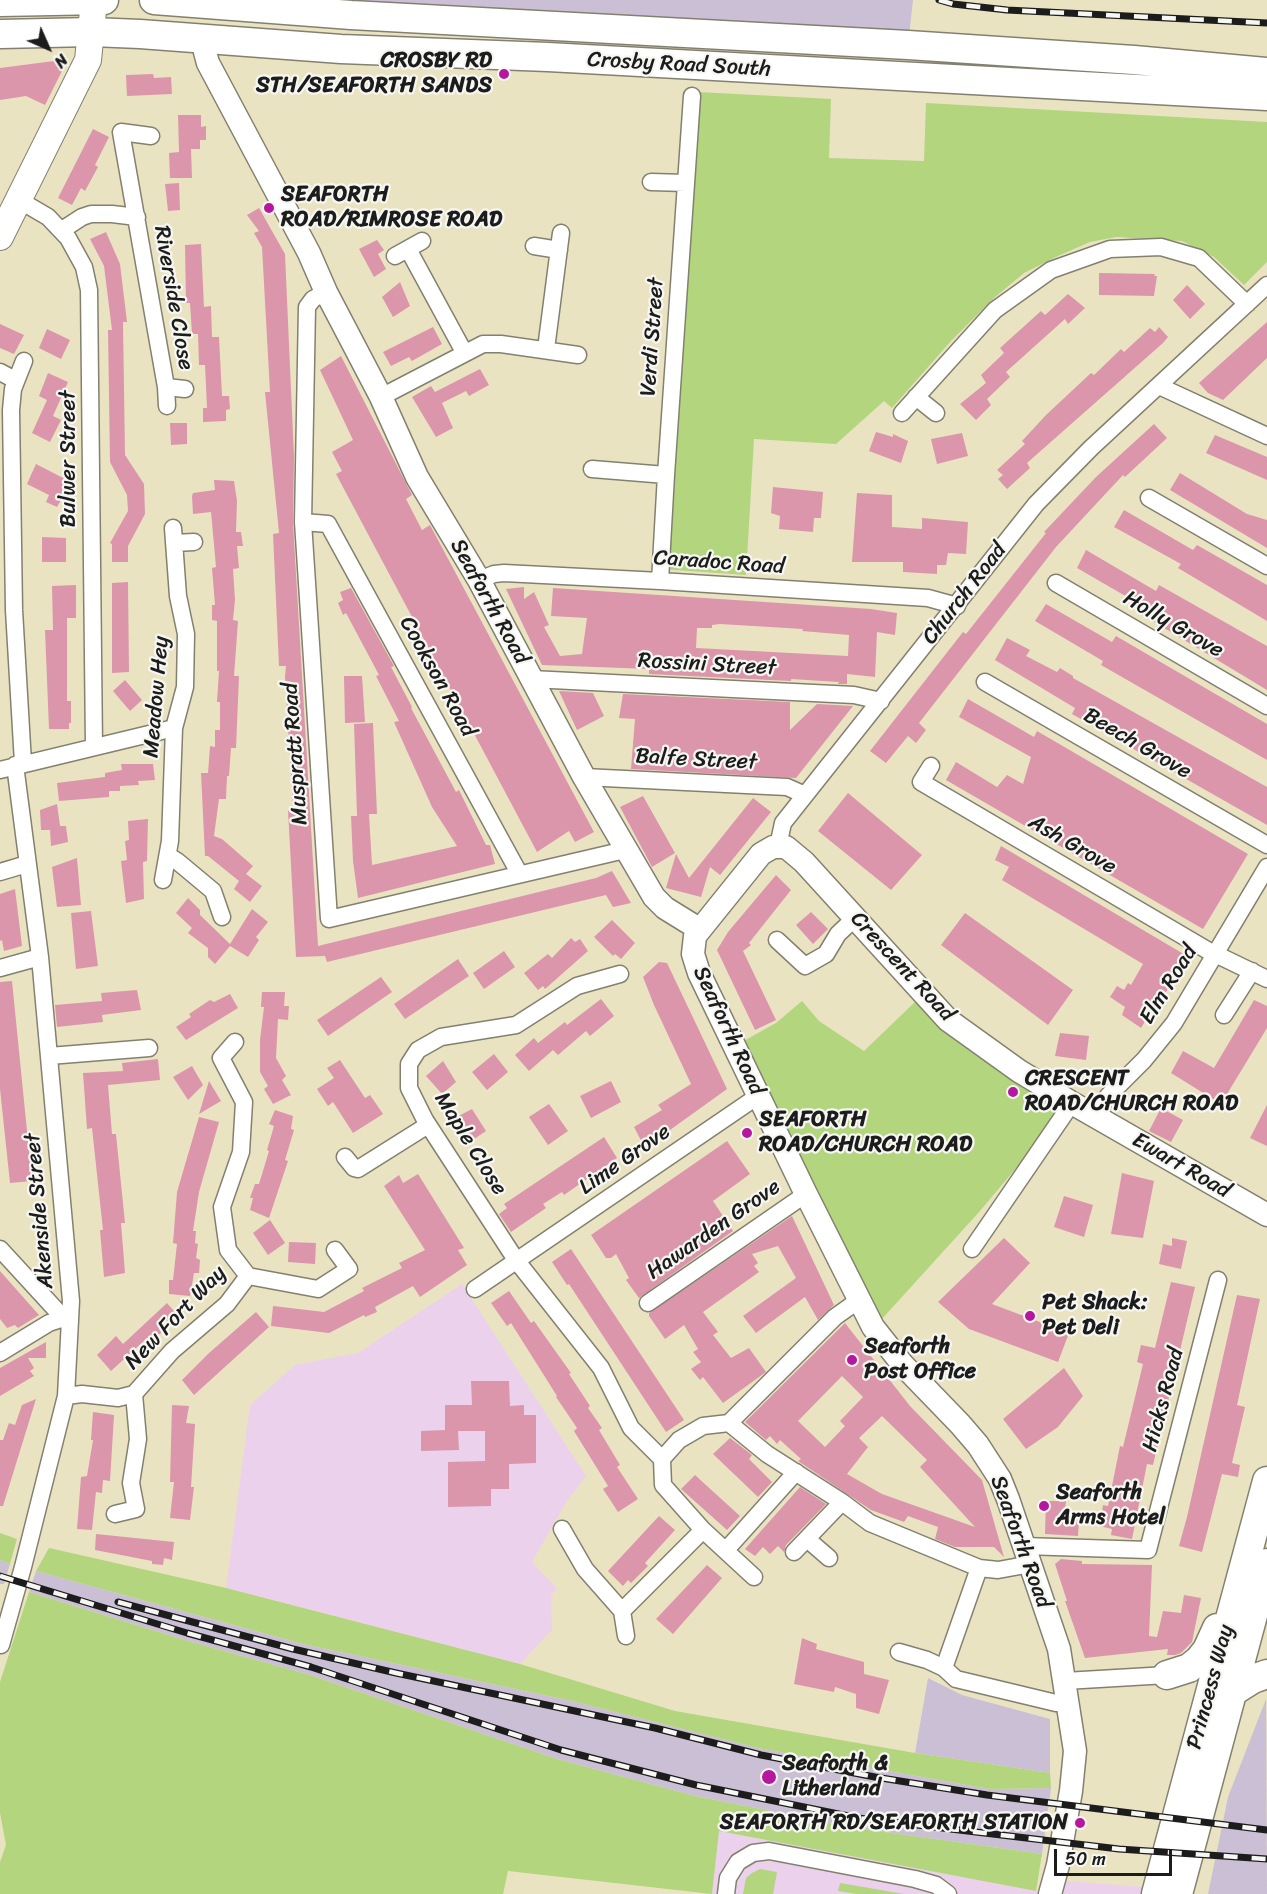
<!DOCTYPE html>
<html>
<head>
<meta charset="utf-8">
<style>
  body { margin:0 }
  #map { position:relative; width:1267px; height:1894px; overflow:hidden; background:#eae3c2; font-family:Sriracha,sans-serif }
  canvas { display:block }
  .north { position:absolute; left:18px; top:18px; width:60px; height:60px; -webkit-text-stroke:4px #f6f6f2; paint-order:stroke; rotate:135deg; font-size:16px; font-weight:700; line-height:24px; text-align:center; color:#1c1c1c }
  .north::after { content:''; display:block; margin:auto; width:21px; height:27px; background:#1c1c1c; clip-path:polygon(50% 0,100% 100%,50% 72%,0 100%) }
  .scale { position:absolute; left:1054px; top:1849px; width:118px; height:27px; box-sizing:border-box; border:3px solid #1c1c1c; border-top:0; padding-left:8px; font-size:18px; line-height:21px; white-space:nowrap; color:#1c1c1c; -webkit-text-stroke:4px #f6f6f2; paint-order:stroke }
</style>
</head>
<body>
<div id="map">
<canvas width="1267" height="1894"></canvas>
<div class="north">N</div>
<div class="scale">50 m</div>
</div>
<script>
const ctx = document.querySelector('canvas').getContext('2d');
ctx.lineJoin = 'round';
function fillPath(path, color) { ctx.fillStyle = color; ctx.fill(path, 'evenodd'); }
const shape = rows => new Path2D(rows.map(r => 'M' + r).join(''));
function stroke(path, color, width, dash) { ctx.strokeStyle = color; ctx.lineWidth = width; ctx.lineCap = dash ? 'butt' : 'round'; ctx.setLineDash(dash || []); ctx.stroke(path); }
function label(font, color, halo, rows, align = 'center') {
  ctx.font = font + ' Sriracha,sans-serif'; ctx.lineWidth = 4.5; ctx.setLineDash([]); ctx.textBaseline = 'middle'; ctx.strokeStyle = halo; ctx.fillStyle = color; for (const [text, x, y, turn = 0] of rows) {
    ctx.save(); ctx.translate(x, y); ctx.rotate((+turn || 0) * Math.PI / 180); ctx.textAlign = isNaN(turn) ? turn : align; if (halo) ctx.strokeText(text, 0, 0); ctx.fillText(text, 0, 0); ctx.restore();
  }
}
const built = shape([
  [462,1284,586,1476,567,1501,532,1562,557,1589,551,1595,552,1630,520,1664,226,1588,250,1405,295,1365,358,1353],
  [719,1831,1036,1891,1048,1894,712,1894],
  [1054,1880,1158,1888,1156,1894,1050,1894]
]);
const industrial = shape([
  [154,0,913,0,908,45],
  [0,1560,10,1564,4,1584,0,1584],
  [36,1571,303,1644,572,1701,758,1748,990,1789,1051,1788,1042,1854,856,1828,695,1796,557,1759,310,1675,188,1641,29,1592],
  [928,1678,962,1695,1050,1719,1050,1773,915,1753],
  [1266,1699,1267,1894,1208,1894,1228,1797]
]);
const green = shape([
  [698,92,831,99,829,158,924,161,926,103,1267,122,1267,262,1244,285,1214,257,1182,241,1116,237,1090,242,1058,256,1024,273,994,298,951,341,892,408,884,401,836,444,754,439,746,575,661,569],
  [802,1001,819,1021,864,1051,916,1001,1063,1109,1048,1130,980,1211,881,1320,740,1043,776,1023],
  [0,1533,17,1539,10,1564,0,1560],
  [49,1548,226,1588,520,1664,675,1711,915,1753,1050,1773,1051,1788,990,1789,758,1748,572,1701,303,1644,36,1571],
  [29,1592,188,1641,310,1675,557,1759,695,1796,856,1828,1042,1854,1036,1891,719,1831,712,1894,508,1871,503,1894,0,1894,0,1862,6,1845,0,1813,0,1682],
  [760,1869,777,1872,773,1894,743,1894,746,1878,752,1873],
  [840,1883,904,1894,857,1894,838,1891]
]);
const building = shape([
  [54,61,61,64,62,71,45,105,26,96,0,100,0,68],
  [153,74,154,78,171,77,172,94,127,96,126,75],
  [178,115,201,115,201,127,206,126,206,140,200,140,200,149,191,149,192,178,170,178,169,153,179,152],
  [93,129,109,137,95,165,98,167,85,191,81,188,72,205,58,198],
  [179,183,180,210,168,211,165,184],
  [259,208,285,254,294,457,293,523,318,946,596,878,612,871,631,903,613,907,606,895,327,962,325,956,296,957,288,810,293,810,285,677,286,666,279,666,273,534,279,533,265,392,270,392,262,247,254,233,259,231,247,215],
  [106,232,120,264,127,322,123,322,125,455,144,484,145,514,128,546,128,562,112,562,112,544,110,543,128,511,127,495,110,462,108,330,112,330,104,266,90,239],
  [377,240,384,250,378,254,386,269,374,277,359,249],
  [201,244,204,307,211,306,212,337,219,337,222,396,229,396,230,409,226,410,226,421,203,422,203,408,207,408,205,365,199,365,198,334,192,334,190,303,186,303,185,245],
  [1099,273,1155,274,1154,276,1157,276,1154,296,1099,295],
  [400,282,410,306,393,317,382,297],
  [1187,285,1205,304,1190,319,1173,300],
  [1068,294,1085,308,1068,324,1065,319,1006,372,1010,377,987,399,991,405,976,420,960,404,986,383,981,375,1004,353,1000,348,1041,311,1045,315],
  [1267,322,1267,358,1223,400,1208,393,1199,383],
  [0,324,24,335,14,354,0,348],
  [433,327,442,344,412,361,409,357,391,366,383,352],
  [1159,327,1168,337,1163,343,1027,463,1030,468,1007,489,998,479,1003,475,997,470,1025,444,1022,441,1046,415,1091,373,1094,375,1121,349,1124,352,1150,328,1155,332],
  [47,329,70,340,61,359,39,348],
  [341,356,412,495,406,499,422,530,430,525,594,832,575,842,569,831,537,852,336,474,342,471,332,452,353,440,320,370],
  [480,369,489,385,469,396,466,391,442,403,453,428,436,437,412,397,431,386,435,392],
  [48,373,68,382,53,416,61,420,50,442,32,433,47,400,39,396],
  [170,423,187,423,187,444,171,445],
  [1154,424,1167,438,1125,477,1123,475,1056,547,919,723,926,730,916,743,908,736,886,763,870,751,963,632,966,634,1046,533,1044,532,1096,477],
  [876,432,893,437,893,434,908,441,901,463,869,451],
  [962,433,968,456,937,464,931,439],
  [1215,435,1267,457,1267,480,1206,453],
  [36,464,71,482,57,507,46,502,49,495,27,484],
  [1180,473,1247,514,1267,520,1267,548,1170,490],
  [214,480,234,481,237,501,236,532,241,532,243,546,237,546,239,568,233,569,235,600,233,620,238,621,234,676,239,676,236,748,231,748,229,776,227,776,226,799,219,799,214,836,222,839,253,866,246,874,262,886,250,902,234,889,239,881,208,856,205,856,201,773,208,773,210,746,215,747,215,730,220,730,220,702,217,702,219,671,217,671,217,621,212,620,212,605,215,605,212,568,216,567,211,512,193,514,192,496,193,493,215,490],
  [773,487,823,492,821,518,814,518,813,532,779,529,780,516,771,513],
  [857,493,892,495,892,527,922,529,922,518,968,522,966,554,948,553,946,565,937,565,937,574,903,572,903,562,852,562],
  [1124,510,1193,550,1197,545,1267,585,1267,621,1178,568,1181,564,1114,527],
  [42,537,66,538,66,562,42,562],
  [1086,550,1156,591,1159,585,1267,646,1267,690,1136,611,1141,605,1077,568],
  [128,582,129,672,112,673,112,583],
  [76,585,76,618,67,618,67,701,71,701,71,723,69,723,69,729,49,729,45,630,53,630,52,586],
  [524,587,524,599,534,592,549,625,544,627,560,656,582,654,587,618,551,616,553,588,871,609,897,613,895,635,877,632,875,677,847,674,847,684,838,684,839,682,791,679,791,681,649,674,649,669,542,665,506,589],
  [720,624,803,629,802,631,849,635,848,656,696,648,697,628,712,628,712,625],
  [351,588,394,666,391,667,412,707,411,708,456,792,459,790,486,845,490,845,495,864,358,898,353,861,351,816,357,816,354,724,373,723,377,814,369,814,372,865,457,846,432,807,394,722,399,721,376,676,379,675,346,613,343,615,338,603,343,600,340,592],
  [1046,604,1112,642,1116,636,1267,724,1267,760,1101,665,1103,661,1035,621],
  [1007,638,1030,650,1026,656,1057,672,1060,668,1073,676,1073,678,1267,787,1267,825,1072,714,1075,708,995,660],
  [344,676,362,676,365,722,345,723],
  [125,680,142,700,130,711,113,691],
  [559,691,593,693,604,716,577,730],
  [623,694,790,702,790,730,817,704,853,706,796,778,631,769,635,719,619,718],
  [968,699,1034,737,1037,731,1248,854,1203,929,946,780,956,762,997,787,1007,775,1023,784,1031,757,959,717],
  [121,764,153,764,155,780,138,781,139,785,120,786,120,791,109,791,109,797,59,801,57,783,105,777,105,773,122,770],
  [848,793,922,855,891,890,818,831],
  [643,796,675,853,652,867,620,807],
  [753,798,771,812,720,875,710,867,701,897,666,888,676,854,689,878],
  [57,804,60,826,66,826,68,842,51,846,50,830,41,830,40,810],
  [148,819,147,861,143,862,144,899,126,903,121,861,127,860,125,841,129,840,128,821],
  [1001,846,1187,956,1162,999,1160,997,1141,1028,1122,1015,1125,1007,1110,997,1117,986,1124,990,1128,983,1131,985,1143,964,1002,880,1009,867,995,860],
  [77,858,81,905,57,907,52,867],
  [776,875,791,890,749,943,751,945,743,951,776,1020,755,1030,717,950,728,932],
  [15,889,22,946,4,951,2,940,0,941,0,894],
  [188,898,200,910,200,915,230,944,252,909,268,922,256,937,259,940,248,957,230,946,215,964,208,957,208,948,188,933,192,928,176,913],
  [91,911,98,966,76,969,71,913],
  [811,912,828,929,813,944,796,925],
  [965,913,1073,990,1048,1025,941,945],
  [612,920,635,943,621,959,615,954,613,956,594,937],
  [571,938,575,942,580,939,588,951,545,989,543,986,538,990,524,973,548,954,552,958],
  [504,951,515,967,484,989,473,973],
  [458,959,469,976,405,1019,394,1004],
  [659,962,667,963,727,1089,645,1148,634,1127,662,1110,658,1105,691,1084,654,1005,643,977],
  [381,977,392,992,328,1036,317,1020],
  [12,981,32,1181,10,1183,0,1089,0,982],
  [137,990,141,1010,102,1015,103,1022,57,1027,55,1005,102,1001,101,993],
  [262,992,285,992,284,1006,289,1006,288,1020,278,1019,276,1058,286,1076,282,1080,291,1095,273,1104,264,1089,268,1086,260,1072,260,1040,264,1007,261,1007],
  [230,994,238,1008,186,1040,176,1027,191,1017,189,1014,210,1000,214,1002],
  [601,999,614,1016,590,1036,586,1031,558,1055,553,1050,529,1071,515,1055,534,1038,538,1043,565,1022,567,1025],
  [1254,1000,1267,1006,1267,1028,1221,1104,1171,1073,1183,1051,1214,1068],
  [1060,1033,1089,1036,1086,1060,1055,1056],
  [494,1054,508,1072,487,1090,472,1072],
  [158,1059,160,1080,108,1085,112,1134,116,1134,125,1223,121,1223,125,1273,104,1277,100,1230,103,1230,92,1128,87,1129,83,1073,123,1071,122,1063],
  [340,1060,365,1098,370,1095,383,1114,353,1133,333,1102,328,1106,317,1089,334,1078,327,1068],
  [443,1061,456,1082,442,1094,426,1076],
  [192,1066,203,1085,188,1100,173,1077],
  [209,1081,221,1101,199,1114],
  [611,1081,621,1102,591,1118,580,1096],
  [549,1104,568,1131,548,1145,529,1117],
  [1267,1105,1267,1146,1250,1138],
  [1161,1108,1183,1120,1171,1142,1149,1131],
  [472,1109,486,1131,468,1143,453,1119],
  [275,1110,293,1116,291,1129,294,1130,285,1160,288,1161,269,1218,250,1210,253,1198,250,1198,255,1184,259,1184,269,1151,267,1150,274,1126,269,1124],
  [199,1117,219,1122,199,1192,193,1231,196,1231,195,1243,198,1244,196,1258,200,1260,199,1273,194,1273,190,1296,169,1294,169,1280,173,1280,177,1244,173,1243,177,1192],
  [604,1137,617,1158,564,1195,562,1192,543,1204,546,1208,511,1232,499,1214,507,1208,504,1204],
  [727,1141,750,1174,713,1201,733,1231,639,1298,626,1280,629,1278,616,1254,611,1258,606,1258,591,1235],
  [1122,1173,1154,1181,1143,1238,1111,1234],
  [418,1174,464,1248,458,1250,467,1265,420,1297,413,1286,375,1307,377,1312,365,1317,364,1315,329,1333,271,1326,273,1306,324,1312,364,1291,362,1288,402,1268,399,1263,425,1250,384,1186,399,1175,403,1183],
  [1064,1196,1093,1205,1084,1237,1054,1227],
  [792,1216,834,1305,818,1320,805,1297,756,1333,743,1316,796,1278,778,1246,752,1254,758,1263,754,1266,759,1272,703,1312,718,1332,713,1335,731,1358,749,1348,766,1372,723,1403,703,1377,700,1380,691,1369,701,1362,693,1352,698,1349,684,1325,665,1339,649,1316,649,1313],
  [270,1220,285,1243,268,1255,253,1233],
  [1004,1238,1030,1263,992,1304,1069,1333,1058,1362,969,1329,938,1302],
  [1172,1238,1187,1241,1181,1269,1159,1264,1163,1244,1172,1246],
  [289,1242,316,1243,315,1264,288,1262],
  [571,1249,684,1420,666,1432,569,1284,567,1285,552,1262],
  [0,1271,39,1315,18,1328,15,1325,7,1328,0,1319],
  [1171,1282,1195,1287,1153,1465,1147,1464,1132,1539,1111,1535,1112,1529,1079,1521,1078,1536,1045,1534,1046,1501,1066,1501,1065,1512,1102,1512,1103,1505,1108,1506,1120,1446,1123,1447,1143,1364,1137,1362,1141,1345,1155,1348],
  [509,1291,531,1323,534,1321,571,1373,569,1374,590,1406,588,1408,602,1428,599,1430,620,1465,617,1467,638,1499,618,1512,603,1489,608,1486,574,1431,577,1428,556,1397,557,1396,511,1323,507,1326,491,1303],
  [1237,1295,1260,1299,1237,1405,1245,1407,1232,1463,1240,1465,1238,1477,1222,1474,1202,1552,1179,1546,1187,1517],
  [167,1303,179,1317,151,1342,147,1338,111,1371,97,1355,116,1336,123,1344],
  [256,1312,269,1327,194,1395,182,1380,209,1353],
  [845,1323,910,1406,982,1480,1004,1557,994,1547,955,1547,935,1539,938,1527,908,1516,904,1522,871,1510,801,1463,798,1461,801,1459,780,1440,777,1444,770,1436,766,1440,745,1422],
  [842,1376,863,1397,840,1421,845,1426,825,1447,798,1421],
  [882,1416,927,1460,920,1467,975,1527,882,1494,847,1474,868,1447,859,1438],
  [46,1342,46,1358,28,1358,34,1368,30,1371,34,1376,0,1396,0,1368],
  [1064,1368,1083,1396,1058,1427,1026,1449,1003,1419],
  [471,1381,509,1381,510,1406,524,1405,524,1415,536,1415,536,1463,509,1464,509,1489,491,1489,491,1506,448,1507,448,1462,485,1461,485,1431,458,1431,459,1450,421,1451,421,1431,445,1430,445,1405,472,1405],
  [36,1399,3,1506,0,1506,0,1440,3,1440,9,1423,15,1425,22,1405],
  [172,1405,189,1406,186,1423,195,1424,191,1487,194,1487,190,1520,170,1518,174,1482,170,1482],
  [93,1412,114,1415,110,1481,103,1480,102,1493,96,1492,92,1530,77,1529,81,1477,87,1476,93,1440,91,1440],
  [730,1438,752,1455,749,1459,772,1482,758,1497,713,1454],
  [695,1475,740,1516,727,1530,681,1489],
  [800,1487,826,1504,786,1545,784,1552,778,1546,770,1554,763,1547,755,1556,745,1549],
  [659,1516,675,1530,645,1563,648,1566,631,1583,628,1580,623,1586,608,1571],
  [96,1534,174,1542,172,1560,164,1558,163,1565,152,1564,152,1561,95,1550],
  [1061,1559,1082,1561,1082,1564,1152,1565,1149,1636,1157,1637,1163,1611,1181,1613,1184,1595,1201,1598,1192,1642,1181,1653,1175,1655,1167,1655,1168,1649,1085,1658,1065,1601,1067,1601,1055,1564],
  [707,1565,722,1578,673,1634,656,1619],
  [802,1638,817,1644,816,1649,864,1662,864,1674,889,1680,879,1714,856,1708,856,1694,835,1687,834,1692,794,1684]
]);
const street = shape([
  [151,136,121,132,166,387,167,406],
  [651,182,686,183],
  [19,200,48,217,68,238,84,267,89,290,94,747],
  [62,230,82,217,91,214,112,214,137,217],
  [534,246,559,250],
  [408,249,464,352],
  [395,256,422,241],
  [326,292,313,299,307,307,303,522,329,919,625,850],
  [546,349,561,233],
  [0,372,15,380],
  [1159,386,1267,436],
  [166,387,185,389],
  [381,397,483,344,501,344,578,355],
  [916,397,936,413],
  [902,413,995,310,1051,270,1110,249,1161,247,1199,258,1247,304],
  [592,469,666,475],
  [1149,498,1267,566],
  [303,522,328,524,519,873],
  [174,543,194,542],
  [479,580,494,574,504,573,660,581,928,598,957,606],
  [660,581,666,475,692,96],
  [1056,583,1267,706],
  [531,679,854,695,881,701],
  [985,682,1267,845],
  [23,763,14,610,11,410,13,389,24,361],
  [931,766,921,782,1207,950,1267,979],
  [0,770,174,728],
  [584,777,787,787,805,795],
  [778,846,783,823,1036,504,1091,448,1267,285],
  [169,856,177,861,213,891,222,917],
  [0,872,27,864],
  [163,880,170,841,174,728,185,687,186,634,178,596,173,528],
  [777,940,805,966,826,954,838,934,856,917],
  [0,968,40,957],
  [620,974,577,986,516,1025,441,1037,418,1050,409,1064,409,1088,425,1120,516,1260,601,1368,631,1428,662,1459],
  [1224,1015,1252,971],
  [235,1042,221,1058,244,1102,241,1152,222,1207,228,1250,248,1276,318,1289,349,1269,335,1250],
  [49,1056,149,1048],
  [1095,1117,1108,1096,1144,1060,1174,1023,1267,867],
  [345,1157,354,1168,358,1169,428,1125],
  [0,1249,69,1324],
  [972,1249,1072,1103],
  [475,1289,758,1096],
  [648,1303,806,1194],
  [0,1353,49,1323,64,1318],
  [66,1396,82,1394,118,1398,134,1394,172,1351,227,1304,248,1276],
  [729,1423,767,1454,842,1502,870,1523,979,1568,998,1570,1031,1564],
  [662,1459,679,1440,703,1426,729,1423,835,1317,859,1300],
  [662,1459,663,1485,703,1530,754,1577],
  [115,1514,136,1509,131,1483,138,1439,134,1394],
  [562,1529,585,1569,622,1611,626,1636],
  [807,1539,829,1558],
  [1024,1546,1148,1550,1218,1280],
  [726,1550,796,1472],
  [794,1552,842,1502],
  [622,1611,703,1530],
  [1,1645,23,1567,66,1396,71,1301,40,957,15,765],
  [899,1652,927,1660,944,1668,956,1679,1056,1703,1067,1700],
  [944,1668,979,1568],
  [1065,1681,1167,1675],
  [726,1894,728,1878,738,1862,753,1853,769,1851,915,1879,936,1885,948,1894]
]);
const secondary = shape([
  [206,38,205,52,208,63,309,253,326,292,381,397,417,477,479,580,584,777,654,897,665,908,699,929],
  [1050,1894,1058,1865,1071,1791,1075,1751,1059,1649,1008,1499,1000,1479,978,1445,960,1424,903,1365,873,1327,806,1194,699,973,693,954,695,936,761,854,773,847,786,847,804,862,948,1020,1019,1071,1072,1103,1267,1215]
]);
const primary = shape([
  [0,237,88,60,94,1]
]);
const highway = shape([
  [154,0,351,15,908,45,1134,60,1267,72],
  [0,2,104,0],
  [0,34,92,32,140,34,341,49,548,57,1267,96],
  [1167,1675,1189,1668,1199,1660,1207,1650,1217,1628],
  [1234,1691,1253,1679,1267,1674],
  [1156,1894,1267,1481],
  [1178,1894,1267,1563]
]);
const rail = shape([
  [939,0,953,4,1007,10,1267,23],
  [0,1576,187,1633,311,1667,561,1750,696,1785,858,1818,1119,1849,1267,1859],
  [118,1602,293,1649,396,1673,655,1728,761,1755,875,1777,987,1795,1267,1830]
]);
const markers = [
  [504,74,6,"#b5179e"],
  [269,208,6,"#b5179e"],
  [1013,1092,6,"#b5179e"],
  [747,1133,6,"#b5179e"],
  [1030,1316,6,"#b5179e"],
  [852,1360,6,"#b5179e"],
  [1044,1506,6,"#b5179e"],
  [769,1777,8,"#b5179e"],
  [1080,1823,6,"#b5179e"]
];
const poiNames = [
  ["CROSBY RD",492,61,"right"],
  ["STH/SEAFORTH SANDS",492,86,"right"],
  ["SEAFORTH",281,195],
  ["ROAD/RIMROSE ROAD",281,220],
  ["CRESCENT",1025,1079],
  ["ROAD/CHURCH ROAD",1025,1104],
  ["SEAFORTH",759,1120],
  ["ROAD/CHURCH ROAD",759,1145],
  ["Pet Shack:",1042,1303],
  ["Pet Deli",1042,1328],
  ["Seaforth",864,1347],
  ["Post Office",864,1372],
  ["Seaforth",1056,1493],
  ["Arms Hotel",1056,1518],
  ["Seaforth &",782,1764],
  ["Litherland",782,1789],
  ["SEAFORTH RD/SEAFORTH STATION",1068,1823,"right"]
];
const streetNames = [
  ["Crosby Road South",679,65,3],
  ["Riverside Close",173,298,80],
  ["Verdi Street",653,337,-86],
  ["Bulwer Street",69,459,-90],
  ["Caradoc Road",719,563,4],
  ["Church Road",965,594,-52],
  ["Seaforth Road",489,602,61],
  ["Holly Grove",1173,625,30],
  ["Rossini Street",707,665,3],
  ["Cookson Road",437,677,61],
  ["Meadow Hey",157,697,-85],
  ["Beech Grove",1137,744,30],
  ["Muspratt Road",296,754,-94],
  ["Balfe Street",696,760,3],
  ["Ash Grove",1072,845,30],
  ["Crescent Road",902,967,47],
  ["Elm Road",1169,985,-58],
  ["Seaforth Road",728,1031,65],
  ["Maple Close",470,1144,58],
  ["Lime Grove",625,1160,-35],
  ["Ewart Road",1181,1166,30],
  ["Akenside Street",40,1211,-95],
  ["Hawarden Grove",714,1230,-35],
  ["New Fort Way",176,1318,-46],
  ["Hicks Road",1164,1400,-75],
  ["Seaforth Road",1020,1542,70],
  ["Princess Way",1211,1687,-75]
];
fillPath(built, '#ebd1ec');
fillPath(industrial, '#cbbfd6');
fillPath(green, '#b2d57d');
fillPath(building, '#db96ab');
stroke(street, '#83806f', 19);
stroke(secondary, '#83806f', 25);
stroke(primary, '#83806f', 28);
stroke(highway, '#83806f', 31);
stroke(street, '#fff', 16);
stroke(secondary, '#fff', 22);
stroke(primary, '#fff', 26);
stroke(highway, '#fff', 28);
stroke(rail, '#1c1c1c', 7);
stroke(rail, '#f6f6f2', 4.5, [14]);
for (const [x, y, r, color] of markers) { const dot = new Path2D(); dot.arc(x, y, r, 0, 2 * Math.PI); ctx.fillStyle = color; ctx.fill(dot); stroke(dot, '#f6f6f2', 2); }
label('bold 22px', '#1c1c1c', '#f6f6f2', poiNames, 'left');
label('22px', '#1c1c1c', '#f6f6f2', streetNames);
</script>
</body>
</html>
